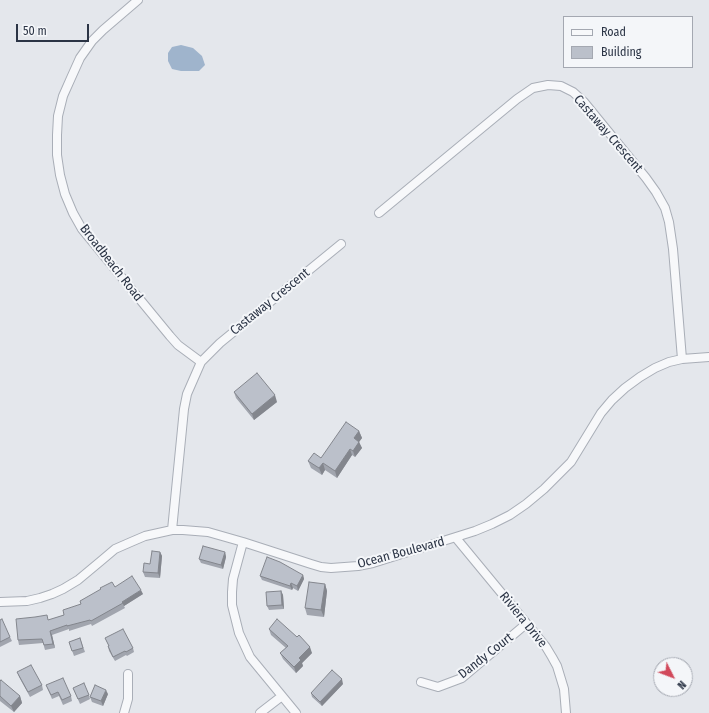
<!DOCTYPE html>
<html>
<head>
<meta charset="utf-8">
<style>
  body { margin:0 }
  #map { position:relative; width:709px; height:713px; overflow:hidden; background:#e4e7ec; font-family:"Fira Sans Condensed",sans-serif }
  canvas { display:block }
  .legend { position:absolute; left:563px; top:16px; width:130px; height:52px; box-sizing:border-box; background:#f4f6f9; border:1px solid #a4a8b1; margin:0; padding:5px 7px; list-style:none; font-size:12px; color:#2b3445 }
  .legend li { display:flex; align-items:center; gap:8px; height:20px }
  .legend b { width:20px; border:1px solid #a4a8b1 }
  .north { position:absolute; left:653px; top:657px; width:40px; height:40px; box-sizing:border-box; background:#f4f6f9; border:1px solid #a4a8b1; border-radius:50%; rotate:132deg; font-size:11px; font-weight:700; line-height:16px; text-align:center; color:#2b3445 }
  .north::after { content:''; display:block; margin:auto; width:14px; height:18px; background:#d1495b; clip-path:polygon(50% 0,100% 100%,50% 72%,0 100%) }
  .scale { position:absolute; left:16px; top:24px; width:73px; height:18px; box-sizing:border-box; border:2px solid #2b3445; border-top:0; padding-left:5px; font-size:12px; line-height:14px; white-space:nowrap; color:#2b3445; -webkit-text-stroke:3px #f4f6f9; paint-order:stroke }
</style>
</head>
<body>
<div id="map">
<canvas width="709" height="713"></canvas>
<ul class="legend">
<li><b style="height:5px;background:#f7f8fa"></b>Road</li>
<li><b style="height:11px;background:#bbc0ca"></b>Building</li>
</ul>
<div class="north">N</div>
<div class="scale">50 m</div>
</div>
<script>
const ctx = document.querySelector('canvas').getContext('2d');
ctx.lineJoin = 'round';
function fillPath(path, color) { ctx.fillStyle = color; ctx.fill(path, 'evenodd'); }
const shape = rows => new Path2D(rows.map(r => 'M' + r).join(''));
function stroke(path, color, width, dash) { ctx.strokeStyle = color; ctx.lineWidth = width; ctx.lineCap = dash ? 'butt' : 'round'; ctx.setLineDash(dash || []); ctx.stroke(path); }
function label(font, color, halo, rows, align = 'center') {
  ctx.font = font + ' "Fira Sans Condensed",sans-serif'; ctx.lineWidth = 4; ctx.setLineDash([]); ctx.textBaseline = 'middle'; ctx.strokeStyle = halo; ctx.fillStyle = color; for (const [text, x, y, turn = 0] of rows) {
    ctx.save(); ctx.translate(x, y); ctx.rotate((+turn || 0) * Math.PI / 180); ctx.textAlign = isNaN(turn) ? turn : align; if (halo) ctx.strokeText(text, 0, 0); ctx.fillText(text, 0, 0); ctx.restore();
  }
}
const water = shape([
  [181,45,193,48,202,56,205,65,199,71,181,71,172,69,168,61,168,53,172,47]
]);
const minor = shape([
  [138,0,103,30,92,41,80,58,71,78,63,96,58,116,57,135,57,155,60,175,65,194,73,213,82,229,170,336,178,345,201,362,187,394,184,409,172,530],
  [379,213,517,99,533,88,548,85,561,86,573,92,584,102,646,178,656,192,665,208,669,222,673,249,682,359],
  [201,362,220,343,341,244],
  [456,538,546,647,552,657,557,666,564,689,566,713],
  [243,542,233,579,232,592,232,605,239,633,250,657,296,713],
  [0,602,27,601,40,598,52,594,63,589,78,580,102,560,115,549,131,542,145,536,172,530,183,530,208,532,243,542,311,564,321,567,331,568,358,566,373,563,475,531,492,524,510,515,526,504,544,489,571,462,601,413,612,400,625,388,640,377,655,368,669,362,682,359,709,357],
  [421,682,438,687,462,678,526,624],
  [124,713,128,699,128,674],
  [260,713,282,696]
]);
const wall = shape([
  [234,392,277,402,254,420,236,398],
  [359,431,362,438,359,442,362,448,355,457,352,455,337,478,325,470,322,475,311,468,308,461,321,458],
  [160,552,162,556,160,578,145,577,143,572],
  [225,552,226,557,223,569,201,563,199,559],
  [303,575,304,579,298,591,293,588,292,590,262,580,260,576],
  [325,584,327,591,324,617,307,615,305,608],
  [115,587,143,594,124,606,125,608,92,626,91,624,69,631,69,629,52,635,55,648,45,650,43,643,19,645,18,640,49,620,64,615,81,604,80,601],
  [281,591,283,595,284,609,269,610,267,606],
  [0,620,10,637,12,641,0,647],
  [269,629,312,653,302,663,303,666,296,673,283,659,280,653,286,648,271,635],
  [80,638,85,652,74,656,69,642],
  [105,638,133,648,134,652,127,656,126,655,115,661,109,651,108,646,109,646],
  [17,672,42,685,43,690,30,697,19,677],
  [0,681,20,696,22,703,14,712,0,701],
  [343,684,322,706,312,697,311,693],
  [46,685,71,696,72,701,63,705,59,696,52,699],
  [73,688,89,695,90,699,80,704],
  [108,694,103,706,92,702,90,697]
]);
const shadedWall = shape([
  [275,395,277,402,254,420,252,414],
  [359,431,362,438,359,442,362,448,355,457,353,451,354,438],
  [350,449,352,455,337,478,335,471],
  [323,463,325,470,322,475,319,468],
  [160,552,162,556,160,578,158,573],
  [225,552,226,557,223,569,221,565],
  [303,575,304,579,298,591,297,586],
  [291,583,293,588,292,590,290,586],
  [325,584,327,591,324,617,321,610],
  [141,590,143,594,124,606,122,602],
  [281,591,283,595,284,609,282,605],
  [50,631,52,635,55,648,53,644],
  [310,647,312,653,302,663,303,666,296,673,294,667,299,658],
  [342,679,343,684,322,706,320,702],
  [106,690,108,694,103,706,101,701],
  [20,696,22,703,14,712,11,706]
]);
const building = shape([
  [257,373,275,395,252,414,234,392,257,373],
  [346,422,359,431,354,438,359,442,353,451,350,449,335,471,323,463,319,468,308,461,314,453,321,458,346,422],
  [203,546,225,552,221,565,199,559,203,546],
  [152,551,160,552,158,573,143,572,144,563,150,564,152,551],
  [267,557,280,562,303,575,297,586,291,583,290,586,260,576,267,557],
  [132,576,141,590,122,602,123,603,91,621,90,620,67,626,67,625,50,631,53,644,44,645,42,639,18,640,16,619,35,617,47,615,48,620,64,615,63,610,81,604,80,601,101,589,100,588,112,582,115,587,132,576],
  [309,582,325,584,321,610,305,608,309,582],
  [281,591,282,605,267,606,266,592,281,591],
  [2,619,10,637,0,642,0,620,2,619],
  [277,619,297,637,299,635,310,647,299,658,301,660,294,667,280,653,288,646,269,629,277,619],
  [123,629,133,648,126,652,125,651,113,657,108,646,109,646,105,638,123,629],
  [80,638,83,648,72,651,69,642,80,638],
  [31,665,42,685,28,692,17,672,31,665],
  [332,670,342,679,320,702,311,693,332,670],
  [63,678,71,696,62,700,58,692,51,695,46,685,63,678],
  [1,680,20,696,11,706,0,696,0,681,1,680],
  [84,683,89,695,78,699,73,688,84,683],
  [95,685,106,690,101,701,90,697,95,685]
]);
const streetNames = [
  ["Castaway Crescent",608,134,49],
  ["Broadbeach Road",111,263,52],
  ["Castaway Crescent",270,302,-39],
  ["Ocean Boulevard",401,553,-15],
  ["Riviera Drive",523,620,51],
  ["Dandy Court",486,656,-38]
];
fillPath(water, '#9fb4cc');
stroke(minor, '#a9aeb7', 10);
stroke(minor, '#f7f8fa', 8);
fillPath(wall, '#a1a5ae');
fillPath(shadedWall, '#83868d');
fillPath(building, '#bbc0ca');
stroke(building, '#83868d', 1);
label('13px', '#2b3445', '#f4f6f9', streetNames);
</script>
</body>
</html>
